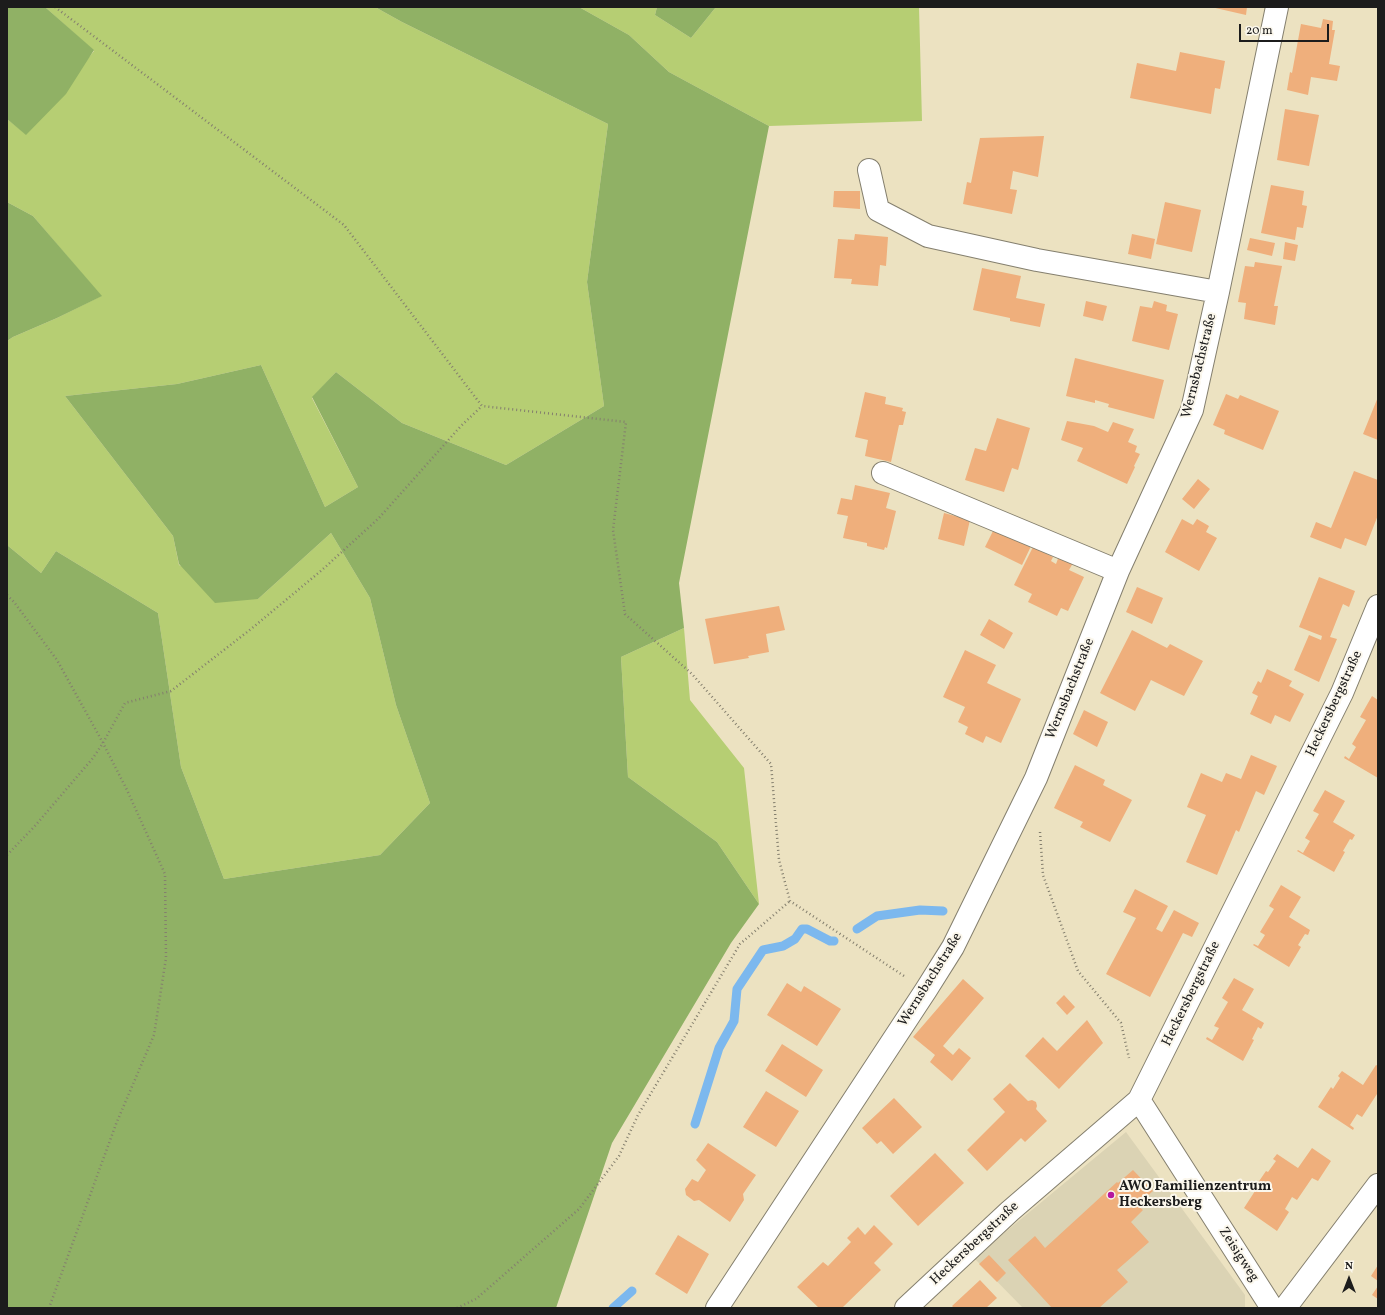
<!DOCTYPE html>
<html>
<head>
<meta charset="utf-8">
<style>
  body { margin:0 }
  #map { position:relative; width:1385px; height:1315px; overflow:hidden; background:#ece2c1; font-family:Vollkorn,serif }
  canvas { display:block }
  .frame { position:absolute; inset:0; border:8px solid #1c1c1c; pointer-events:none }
  .north { position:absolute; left:1329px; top:1259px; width:40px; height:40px; -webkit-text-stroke:3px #fbf7ec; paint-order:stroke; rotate:0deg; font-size:11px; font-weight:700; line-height:16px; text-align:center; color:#1c1c1c }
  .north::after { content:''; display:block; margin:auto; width:14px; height:18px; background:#1c1c1c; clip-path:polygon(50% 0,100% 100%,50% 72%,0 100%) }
  .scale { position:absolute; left:1239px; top:24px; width:90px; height:18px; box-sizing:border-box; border:2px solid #1c1c1c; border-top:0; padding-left:5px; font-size:12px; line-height:14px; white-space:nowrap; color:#1c1c1c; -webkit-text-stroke:3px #fbf7ec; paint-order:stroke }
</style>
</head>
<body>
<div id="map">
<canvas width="1385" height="1315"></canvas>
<div class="frame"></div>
<div class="north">N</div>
<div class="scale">20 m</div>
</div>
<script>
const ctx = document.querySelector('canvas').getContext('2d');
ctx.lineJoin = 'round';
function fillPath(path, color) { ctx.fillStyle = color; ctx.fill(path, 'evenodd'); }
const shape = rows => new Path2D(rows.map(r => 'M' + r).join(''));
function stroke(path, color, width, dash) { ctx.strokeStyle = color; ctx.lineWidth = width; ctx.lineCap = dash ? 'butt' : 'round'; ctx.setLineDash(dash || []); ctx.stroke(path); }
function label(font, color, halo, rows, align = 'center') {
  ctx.font = font + ' Vollkorn,serif'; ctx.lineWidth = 4; ctx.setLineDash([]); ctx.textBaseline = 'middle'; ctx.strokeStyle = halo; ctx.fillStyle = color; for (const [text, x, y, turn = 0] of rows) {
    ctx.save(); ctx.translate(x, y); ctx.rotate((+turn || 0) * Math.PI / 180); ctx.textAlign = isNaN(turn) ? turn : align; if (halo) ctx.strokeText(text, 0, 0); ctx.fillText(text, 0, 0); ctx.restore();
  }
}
const built = shape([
  [1126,1132,1245,1295,1245,1308,1023,1308,974,1258]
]);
const green = shape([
  [45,7,375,7,402,22,608,124,587,282,604,406,506,465,402,423,336,372,312,398,358,487,325,507,261,365,177,384,65,396,173,536,179,565,258,599,331,533,370,598,396,705,430,803,380,855,224,879,181,767,158,613,56,551,41,573,7,545,7,341,13,337,57,318,101,296,33,216,7,202,7,119,26,134,94,51],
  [579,7,657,7,655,15,691,38,716,7,919,7,922,121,769,126,669,72,629,35],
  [684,628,690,700,744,768,759,904,717,842,628,777,621,657]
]);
const forest = shape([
  [7,7,45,7,94,50,66,94,26,135,7,119],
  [375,7,579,7,629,35,669,72,769,126,679,583,684,628,621,657,628,777,717,842,759,904,731,943,612,1143,556,1308,7,1308,7,545,41,573,56,551,158,613,181,767,224,879,380,855,430,803,396,705,370,598,331,533,258,599,215,603,179,564,173,536,65,396,177,384,261,365,325,507,358,487,312,397,336,372,402,423,506,465,604,406,587,282,608,124,402,22],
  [657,7,716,7,691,38,655,15],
  [7,202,33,216,102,296,57,318,13,337,7,341]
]);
const stream = shape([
  [857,929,877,916,920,910,943,911],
  [695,1124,719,1048,734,1021,737,989,763,950,783,946,795,939,802,929,807,929,830,941,834,941],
  [613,1308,632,1291]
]);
const building = shape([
  [1211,7,1247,7,1246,15],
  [1323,19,1333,21,1332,30,1335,30,1329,64,1340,66,1337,81,1311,77,1308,95,1287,90,1290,72,1292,73,1301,24,1321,28],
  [1180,52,1225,61,1220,89,1215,88,1211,114,1130,98,1137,63,1176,71],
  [1285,109,1319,115,1309,166,1277,160],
  [1044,136,1038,177,1013,171,1010,189,1017,190,1012,214,963,204,967,182,971,183,980,138],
  [1271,185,1304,191,1302,205,1307,206,1303,228,1297,227,1295,240,1261,233],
  [834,191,860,191,860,209,833,207],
  [1165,202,1201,210,1192,252,1156,244],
  [855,234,888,237,886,266,880,265,878,286,851,284,852,279,834,278,838,239,854,240],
  [1132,234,1155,239,1151,259,1128,254],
  [1250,238,1275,243,1272,256,1247,250],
  [1285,242,1298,245,1295,261,1283,259],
  [1255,262,1282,266,1274,306,1278,306,1275,325,1244,319,1246,303,1238,302,1245,266,1254,267],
  [982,268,1021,276,1016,298,1045,304,1040,327,1010,321,1010,318,973,310],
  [1086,301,1107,306,1103,321,1083,316],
  [1154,301,1167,305,1166,311,1178,314,1169,350,1132,341,1140,306,1152,308],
  [1075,358,1164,380,1154,419,1108,407,1109,404,1095,400,1095,403,1066,396],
  [865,392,886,397,885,404,903,408,902,411,906,412,903,425,899,425,891,462,865,456,868,440,855,437],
  [1226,394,1238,399,1240,395,1279,411,1263,450,1224,434,1225,430,1213,425],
  [1378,397,1378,440,1363,434],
  [997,418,1030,428,1018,470,1012,468,1004,492,965,480,975,448,986,451],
  [1067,421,1094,426,1108,432,1113,422,1134,429,1128,442,1137,446,1135,452,1140,454,1134,466,1135,467,1127,484,1077,461,1083,448,1061,440],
  [1354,471,1378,480,1378,515,1366,546,1345,538,1341,549,1310,537,1316,522,1331,528],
  [1198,479,1210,489,1194,509,1182,499],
  [855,485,890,493,886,508,896,511,887,548,885,547,884,550,867,546,867,543,843,538,848,516,837,514,841,498,852,500],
  [944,513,970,520,964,546,938,539],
  [1182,519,1193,525,1197,519,1209,526,1206,532,1217,538,1199,571,1165,552],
  [996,525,1033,542,1022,565,985,547],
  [1033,547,1053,557,1051,561,1056,564,1059,556,1073,563,1069,570,1084,577,1068,611,1061,608,1057,616,1028,602,1032,594,1014,585],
  [1319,577,1355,591,1349,607,1343,604,1330,637,1337,639,1319,682,1294,670,1309,635,1321,640,1322,636,1299,627],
  [1137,587,1163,598,1152,624,1126,612],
  [779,606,785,630,766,634,769,652,748,656,749,658,714,664,705,619],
  [989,619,1013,633,1004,649,980,635],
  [1132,630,1167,648,1170,644,1203,661,1184,696,1151,680,1135,711,1100,693],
  [965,650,996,665,987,683,1021,699,1001,743,986,736,983,743,965,734,968,727,958,722,965,707,943,697],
  [1267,669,1292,681,1289,686,1304,694,1290,722,1275,715,1271,724,1250,714,1258,696,1252,693,1258,681,1261,683],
  [1372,696,1378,700,1378,778,1344,758,1345,756,1349,759,1356,747,1352,744,1366,720,1360,717],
  [1084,710,1108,722,1097,747,1073,734],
  [1251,755,1277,766,1264,795,1256,791,1239,832,1236,830,1217,875,1186,862,1206,815,1187,807,1201,773,1222,782,1226,773,1241,779],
  [1075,765,1105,780,1103,785,1132,800,1110,842,1080,827,1083,822,1054,808],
  [1325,790,1345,801,1333,822,1355,835,1352,840,1350,839,1343,851,1345,852,1334,872,1297,851,1298,850,1303,853,1310,841,1305,838,1319,814,1313,811],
  [1281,885,1301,897,1289,917,1310,930,1308,935,1305,934,1298,945,1301,947,1289,967,1253,945,1254,944,1258,946,1265,935,1260,932,1274,909,1269,906],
  [1135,889,1168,906,1156,929,1162,932,1174,910,1199,923,1192,937,1183,933,1150,997,1106,974,1136,918,1123,912],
  [1234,978,1254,989,1242,1010,1264,1023,1261,1029,1258,1027,1252,1039,1254,1040,1243,1061,1206,1039,1207,1037,1212,1040,1219,1028,1214,1026,1228,1002,1222,998],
  [963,979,984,998,943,1046,953,1055,959,1048,971,1058,952,1081,930,1062,935,1055,913,1037],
  [787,983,801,992,804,986,841,1009,817,1046,767,1015],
  [1064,995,1075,1007,1067,1015,1056,1003],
  [1087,1020,1103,1043,1059,1089,1025,1056,1043,1037,1057,1051],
  [782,1044,823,1070,806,1097,765,1071],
  [1376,1065,1378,1066,1378,1095,1377,1094,1362,1117,1357,1114,1350,1125,1354,1128,1353,1130,1318,1107,1331,1087,1333,1089,1340,1078,1338,1076,1342,1071,1363,1085],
  [1010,1083,1028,1101,1032,1100,1036,1102,1037,1106,1036,1109,1047,1121,1025,1142,1021,1138,987,1171,967,1150,1005,1112,993,1099],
  [766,1091,799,1111,776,1147,743,1127],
  [894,1098,922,1127,893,1154,881,1141,877,1144,862,1128],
  [708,1143,756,1175,743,1194,744,1200,730,1222,699,1200,694,1201,686,1195,685,1189,692,1179,698,1182,706,1170,696,1160],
  [1312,1148,1331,1161,1318,1181,1312,1178,1297,1200,1292,1197,1285,1209,1289,1212,1277,1231,1244,1208,1255,1191,1253,1190,1266,1171,1268,1172,1276,1161,1273,1159,1277,1154,1298,1168],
  [935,1153,964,1183,918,1226,890,1196],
  [1133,1170,1153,1191,1137,1205,1143,1210,1131,1222,1149,1242,1117,1270,1128,1282,1099,1308,1052,1308,1008,1260,1035,1236,1045,1248,1117,1182,1118,1183],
  [874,1225,893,1244,874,1263,881,1270,842,1308,819,1308,797,1287,823,1262,828,1266,851,1242,847,1238,858,1227,865,1235],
  [678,1235,709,1254,687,1294,655,1274],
  [989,1255,1006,1273,997,1282,979,1264],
  [1378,1265,1378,1281,1371,1276],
  [980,1280,997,1298,986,1308,954,1308,952,1306],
  [1378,1286,1378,1299,1372,1295]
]);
const path = shape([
  [55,7,344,225,482,406,626,422,613,530,625,614,692,674,771,764,779,860,790,901,904,976],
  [7,595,14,602,57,660,103,743,127,790,165,874,166,958,154,1035,116,1124,49,1308],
  [1040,832,1043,875,1078,971,1121,1023,1129,1058],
  [7,855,34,827,93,758,103,743,125,703,171,691,251,629,322,570,379,518,460,427,482,406],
  [457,1308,476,1299,579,1209,619,1156,638,1115,740,944,790,901]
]);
const minor = shape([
  [869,170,878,210,928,236,1037,260,1218,292],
  [883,473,1118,571],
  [1139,1100,1272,1308],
  [717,1308,926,990,953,947,1036,778,1118,571,1192,410,1218,292,1277,7],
  [906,1308,1010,1211,1139,1100,1342,693,1378,606],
  [1285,1308,1378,1185]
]);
const markers = [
  [1111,1195,4,"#b5179e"]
];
const streetNames = [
  ["Wernsbachstraße",1200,366,-76],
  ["Wernsbachstraße",1071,689,-68],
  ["Heckersbergstraße",1335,704,-65],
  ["Wernsbachstraße",931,980,-58],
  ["Heckersbergstraße",1192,994,-64],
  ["Heckersbergstraße",975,1244,-43],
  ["Zeisigweg",1238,1255,57]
];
const poiNames = [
  ["AWO Familienzentrum",1119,1187],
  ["Heckersberg",1119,1203]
];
fillPath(built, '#dbd3b4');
fillPath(green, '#b6ce73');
fillPath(forest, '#90b165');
stroke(stream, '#7cb8ee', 9);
fillPath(building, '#efaf7c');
stroke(minor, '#847f6e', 24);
stroke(path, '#847f6e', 2.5, [1, 3]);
stroke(minor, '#fff', 22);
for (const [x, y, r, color] of markers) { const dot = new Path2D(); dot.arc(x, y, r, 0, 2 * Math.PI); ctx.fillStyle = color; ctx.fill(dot); stroke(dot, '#fbf7ec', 1.5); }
label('14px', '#1c1c1c', '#fbf7ec', streetNames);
label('bold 14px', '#1c1c1c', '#fbf7ec', poiNames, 'left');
</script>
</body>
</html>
